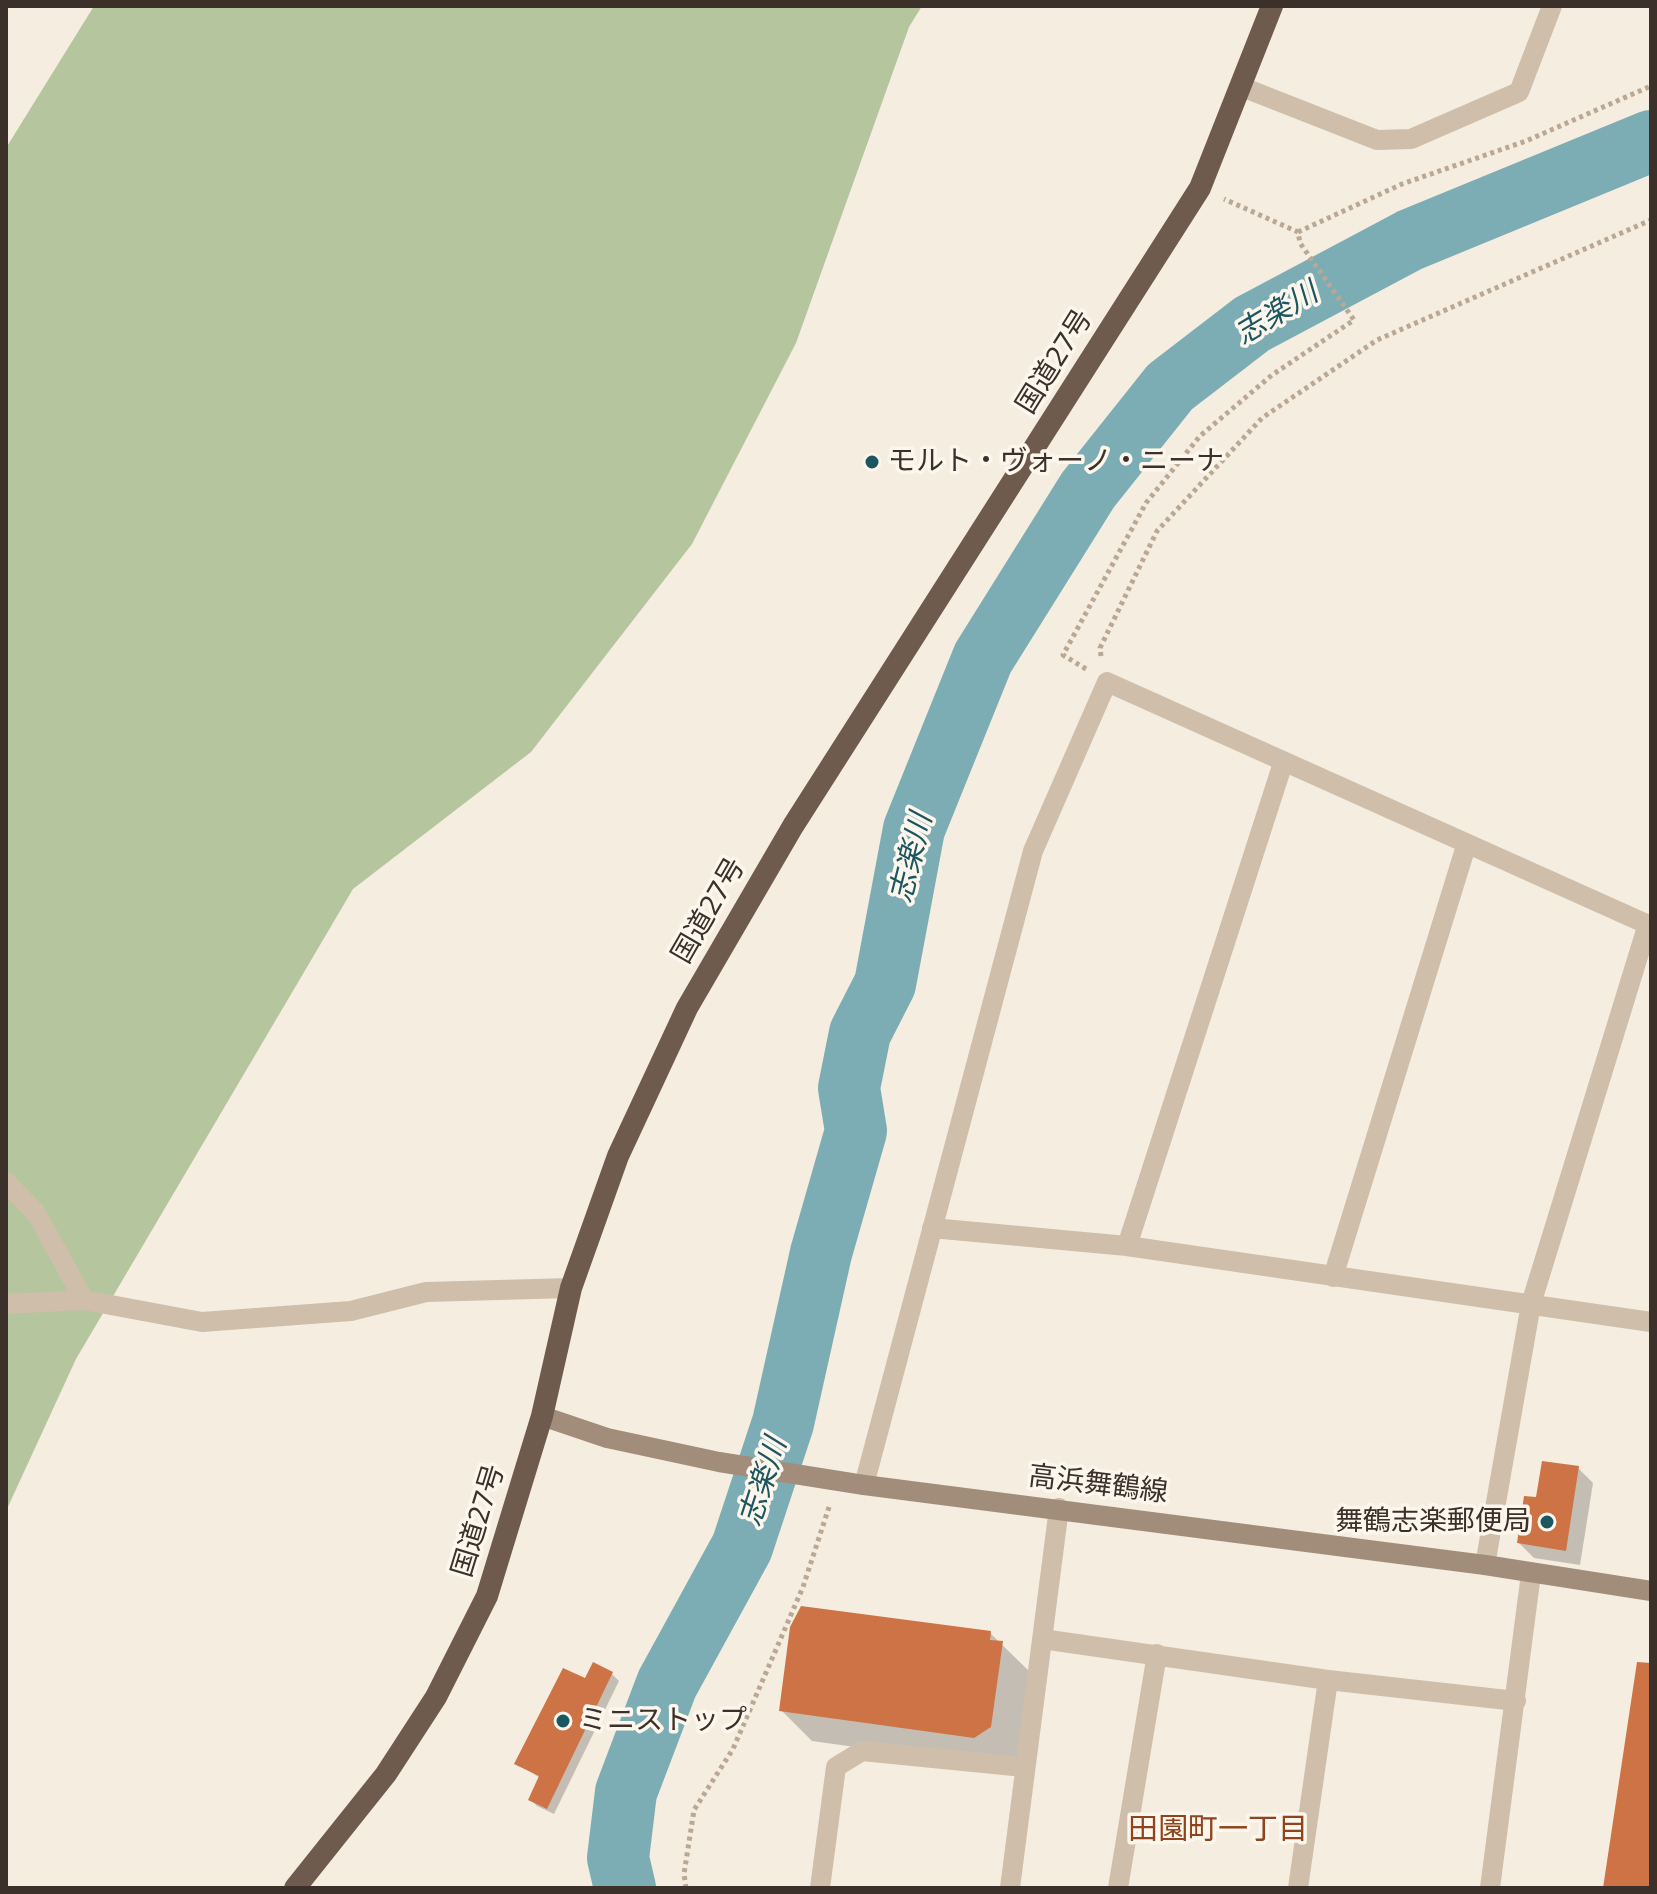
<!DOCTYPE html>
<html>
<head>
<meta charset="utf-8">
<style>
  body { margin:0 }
  #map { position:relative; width:1657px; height:1894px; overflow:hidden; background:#f5ede0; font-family:"Noto Sans",sans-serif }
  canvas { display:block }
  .frame { position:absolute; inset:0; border:8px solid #3b312a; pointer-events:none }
</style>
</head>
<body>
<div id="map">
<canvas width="1657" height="1894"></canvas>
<div class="frame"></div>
</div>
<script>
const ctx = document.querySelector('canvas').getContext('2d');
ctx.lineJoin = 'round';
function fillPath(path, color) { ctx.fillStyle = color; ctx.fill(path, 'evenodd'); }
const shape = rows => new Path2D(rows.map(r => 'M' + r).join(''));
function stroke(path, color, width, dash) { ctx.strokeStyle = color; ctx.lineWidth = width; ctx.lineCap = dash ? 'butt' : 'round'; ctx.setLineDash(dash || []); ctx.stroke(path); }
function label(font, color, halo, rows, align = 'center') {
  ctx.font = font + ' "Noto Sans","Noto Sans JP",sans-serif'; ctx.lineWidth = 7; ctx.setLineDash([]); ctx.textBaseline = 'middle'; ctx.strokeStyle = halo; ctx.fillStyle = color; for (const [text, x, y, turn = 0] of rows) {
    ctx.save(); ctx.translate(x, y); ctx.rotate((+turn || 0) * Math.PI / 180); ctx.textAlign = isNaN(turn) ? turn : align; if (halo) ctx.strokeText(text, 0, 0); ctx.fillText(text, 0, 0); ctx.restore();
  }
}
const green = shape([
  [94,6,922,6,909,27,796,343,692,544,531,752,353,889,76,1359,6,1511,6,148]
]);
const shadow = shape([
  [1578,1468,1593,1483,1580,1565,1534,1558,1519,1543],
  [990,1633,1032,1674,1020,1758,1005,1768,812,1741,781,1710],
  [612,1674,619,1681,554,1814,537,1806,530,1799,540,1778,517,1763,586,1681]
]);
const river = shape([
  [625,1888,618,1858,626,1792,667,1684,742,1547,783,1423,821,1253,856,1131,849,1088,860,1033,885,984,914,829,983,658,1088,490,1170,387,1252,324,1410,240,1651,141]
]);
const building = shape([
  [1542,1461,1579,1466,1566,1551,1517,1543,1524,1496,1536,1497],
  [801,1606,991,1631,990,1640,1003,1641,991,1727,974,1738,779,1711,790,1627],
  [593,1662,613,1672,547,1809,528,1800,539,1776,514,1764,563,1668,585,1678],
  [1637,1662,1651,1663,1651,1888,1603,1888]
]);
const path = shape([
  [1298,232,1402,184,1526,141,1651,86],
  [1101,656,1100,648,1157,531,1262,418,1377,340,1651,220],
  [1086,669,1063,655,1146,503,1200,436,1272,375,1354,320,1300,243,1298,232,1224,199],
  [686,1888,684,1874,694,1810,733,1749,803,1587,830,1504]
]);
const minor = shape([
  [1242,87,1377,140,1411,139,1519,92,1552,6],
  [6,1182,36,1213,84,1300],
  [932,1228,1127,1246,1651,1322],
  [1127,1246,1283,763],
  [1333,1277,1466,846],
  [6,1304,84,1300,202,1322,351,1311,426,1292,571,1288],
  [864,1485,1033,851,1107,682,1651,926],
  [1485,1565,1531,1304,1648,924],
  [1042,1639,1328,1680,1516,1701],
  [820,1888,836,1767,862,1751,1024,1767],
  [1010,1888,1059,1508],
  [1118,1888,1157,1654],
  [1298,1888,1328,1680],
  [1490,1888,1531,1574]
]);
const secondary = shape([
  [542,1416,607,1438,719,1462,864,1485,1485,1565,1651,1591]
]);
const trunk = shape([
  [295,1888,386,1774,436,1697,487,1596,542,1416,571,1288,618,1156,687,1008,793,826,1200,188,1272,6]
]);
const markers = [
  [872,462,8,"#1c5660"],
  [1547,1522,8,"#1c5660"],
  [563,1721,8,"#1c5660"]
];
const streetNames = [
  ["国道27号",1055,362,-58],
  ["国道27号",709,911,-60],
  ["高浜舞鶴線",1098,1485,7],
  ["国道27号",479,1521,-73]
];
const poiNames = [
  ["モルト・ヴォーノ・ニーナ",888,462],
  ["舞鶴志楽郵便局",1531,1522,"right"],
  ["ミニストップ",579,1721]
];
const waterNames = [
  ["志楽川",1277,314,-31],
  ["志楽川",912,858,-76],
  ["志楽川",764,1482,-72]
];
const neighbourhoodNames = [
  ["田園町一丁目",1218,1830]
];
fillPath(green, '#b5c59e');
fillPath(shadow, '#0003');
stroke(river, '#7dadb4', 62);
fillPath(building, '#cd7345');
stroke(path, '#baa894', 5, [4, 4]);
stroke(minor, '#cebeaa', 20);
stroke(secondary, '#a28d7b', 20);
stroke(trunk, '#6e5b4e', 22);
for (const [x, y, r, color] of markers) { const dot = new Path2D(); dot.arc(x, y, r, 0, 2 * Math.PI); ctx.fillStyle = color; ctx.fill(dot); stroke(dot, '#fcf6ed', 3); }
label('28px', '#3b312a', '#fcf6ed', streetNames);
label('28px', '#3b312a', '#fcf6ed', poiNames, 'left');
label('italic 30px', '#1c5660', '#fcf6ed', waterNames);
label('30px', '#90441d', '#fcf6ed', neighbourhoodNames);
</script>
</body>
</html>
